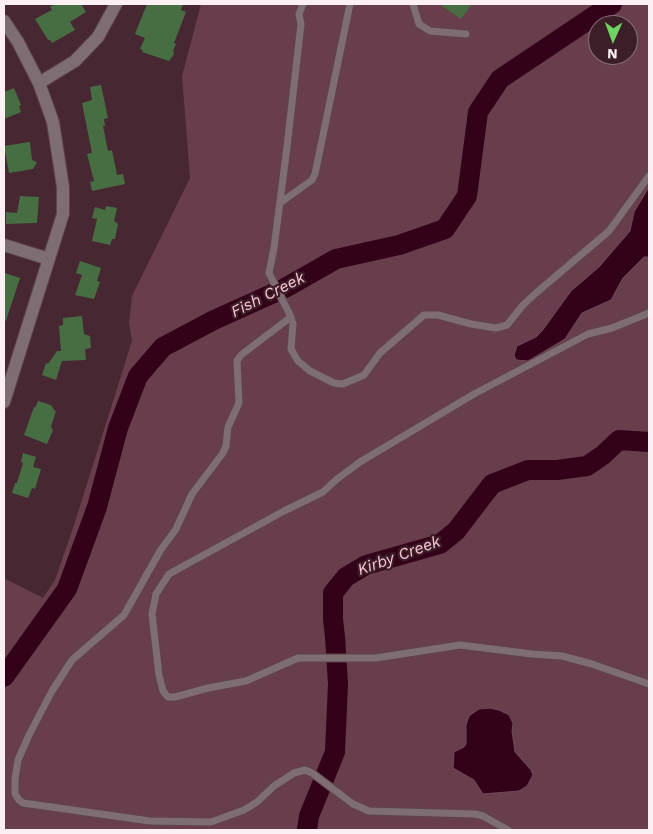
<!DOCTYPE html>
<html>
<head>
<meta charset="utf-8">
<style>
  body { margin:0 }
  #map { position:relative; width:653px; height:834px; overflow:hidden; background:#462732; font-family:"Work Sans",sans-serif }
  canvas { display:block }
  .frame { position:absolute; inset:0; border:5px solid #fcf0f4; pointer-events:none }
  .north { position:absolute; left:588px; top:15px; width:50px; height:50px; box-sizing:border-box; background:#3b1e28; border:1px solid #88727a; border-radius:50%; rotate:182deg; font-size:14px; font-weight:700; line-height:20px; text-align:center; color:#fcf0f4 }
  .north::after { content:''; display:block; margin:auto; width:18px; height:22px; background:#6ed361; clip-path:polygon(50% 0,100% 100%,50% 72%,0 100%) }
</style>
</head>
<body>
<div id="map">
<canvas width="653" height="834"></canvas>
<div class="frame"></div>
<div class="north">N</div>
</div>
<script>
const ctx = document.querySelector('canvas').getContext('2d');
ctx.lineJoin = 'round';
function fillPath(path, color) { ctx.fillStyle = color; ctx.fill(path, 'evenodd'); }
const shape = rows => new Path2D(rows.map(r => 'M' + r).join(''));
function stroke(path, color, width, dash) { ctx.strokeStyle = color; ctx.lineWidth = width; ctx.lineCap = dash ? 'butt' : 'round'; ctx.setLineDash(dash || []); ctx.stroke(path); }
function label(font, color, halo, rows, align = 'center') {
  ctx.font = font + ' "Work Sans",sans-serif'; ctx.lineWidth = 4.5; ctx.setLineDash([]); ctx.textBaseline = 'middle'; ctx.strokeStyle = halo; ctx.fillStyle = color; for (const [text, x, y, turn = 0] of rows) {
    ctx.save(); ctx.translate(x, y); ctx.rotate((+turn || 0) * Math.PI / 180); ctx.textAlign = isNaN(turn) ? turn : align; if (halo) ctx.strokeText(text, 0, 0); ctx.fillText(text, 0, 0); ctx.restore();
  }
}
const green = shape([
  [201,4,649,4,649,830,4,830,4,578,43,598,55,580,74,525,132,341,129,323,132,296,190,178,182,76],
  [598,25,628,25,628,55,598,55]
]);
const water = shape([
  [649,187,649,257,644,257,623,278,611,300,582,313,565,339,528,361,516,360,514,355,517,346,536,337,542,331,571,291,599,267,630,231,634,212,649,187],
  [490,708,499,710,509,715,513,723,512,731,515,752,531,770,533,775,527,786,519,791,483,794,474,780,453,768,454,752,464,747,466,744,466,725,469,716,479,709,490,708]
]);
const river = shape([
  [4,677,67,589,97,507,118,428,138,376,163,347,214,320,285,288,336,259,399,245,445,229,467,196,478,112,500,79,612,4],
  [307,830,309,816,335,752,338,684,335,637,333,619,333,593,346,577,366,565,440,544,456,531,492,484,528,470,557,470,587,466,603,455,619,440,649,442]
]);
const building = shape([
  [55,4,81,4,86,12,70,22,75,30,52,43,50,40,48,40,35,19,52,10,50,7],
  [147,4,183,4,181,10,186,12,174,43,176,44,173,51,174,54,169,61,142,52,143,50,140,49,145,38,135,34],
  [439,4,472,4,461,19],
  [101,85,108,118,104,119,105,126,103,126,108,151,112,150,117,175,123,174,125,184,92,191,90,182,94,181,87,154,92,153,82,103,92,100,90,87],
  [14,88,21,105,19,106,21,112,4,119,4,92],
  [30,142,32,160,37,162,33,169,9,173,4,146],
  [20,196,39,197,37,223,6,224,6,212,17,213],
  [106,206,117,208,114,221,118,224,115,239,112,239,110,245,92,241,97,219,92,218,95,207,105,210],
  [80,261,101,268,97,281,100,282,94,299,75,295,82,275,76,273],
  [5,273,20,278,6,321,4,320,4,279],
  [82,316,84,334,90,336,91,348,85,349,86,360,62,361,56,380,42,375,46,363,48,364,57,351,61,351,59,326,63,325,63,318],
  [38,401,51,405,54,410,56,411,51,427,53,430,47,444,24,435,34,407,35,408],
  [23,453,36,457,33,467,41,469,35,489,32,488,28,498,12,493,15,483,17,483,23,463,21,462]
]);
const lane = shape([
  [303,4,299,14,301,24,287,147,274,248,269,273,291,317,293,324,291,349,298,361,310,371,334,383,343,384,364,375,380,353,424,315,438,315,471,324,496,328,507,325,523,305,536,293,609,231,649,176],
  [413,4,419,24,430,31,466,34],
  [280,203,312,180,315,174,350,4],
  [649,313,612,328,588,334,474,394,360,462,337,479,323,492,284,511,169,574,156,594,152,614,159,675,163,691,168,697,175,697,208,688,246,681,298,658,376,658,460,645,532,654,562,656,592,664,649,684],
  [291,317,241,355,237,361,239,403,228,427,226,446,223,453,192,494,176,529,160,551,124,615,72,660,52,691,29,735,18,760,15,779,15,794,19,800,23,803,150,821,211,822,244,810,257,802,274,786,294,773,305,770,312,773,353,804,369,811,475,814,483,816,508,830]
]);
const street = shape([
  [4,21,18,42,39,83,53,122,63,187,63,214,4,402],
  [39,83,75,61,98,37,116,4],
  [4,245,49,259]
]);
const waterNames = [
  ["Fish Creek",268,295,-27],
  ["Kirby Creek",399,556,-20]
];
fillPath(green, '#683e4d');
fillPath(water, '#330219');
stroke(water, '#6f495b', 1);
stroke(river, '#330219', 20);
fillPath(building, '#476e42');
stroke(lane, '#5f434d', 9);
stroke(street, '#5f434d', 14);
stroke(lane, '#7e6e73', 7);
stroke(street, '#7e6e73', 12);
label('italic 16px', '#fec7d8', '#3b1e28', waterNames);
</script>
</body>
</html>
